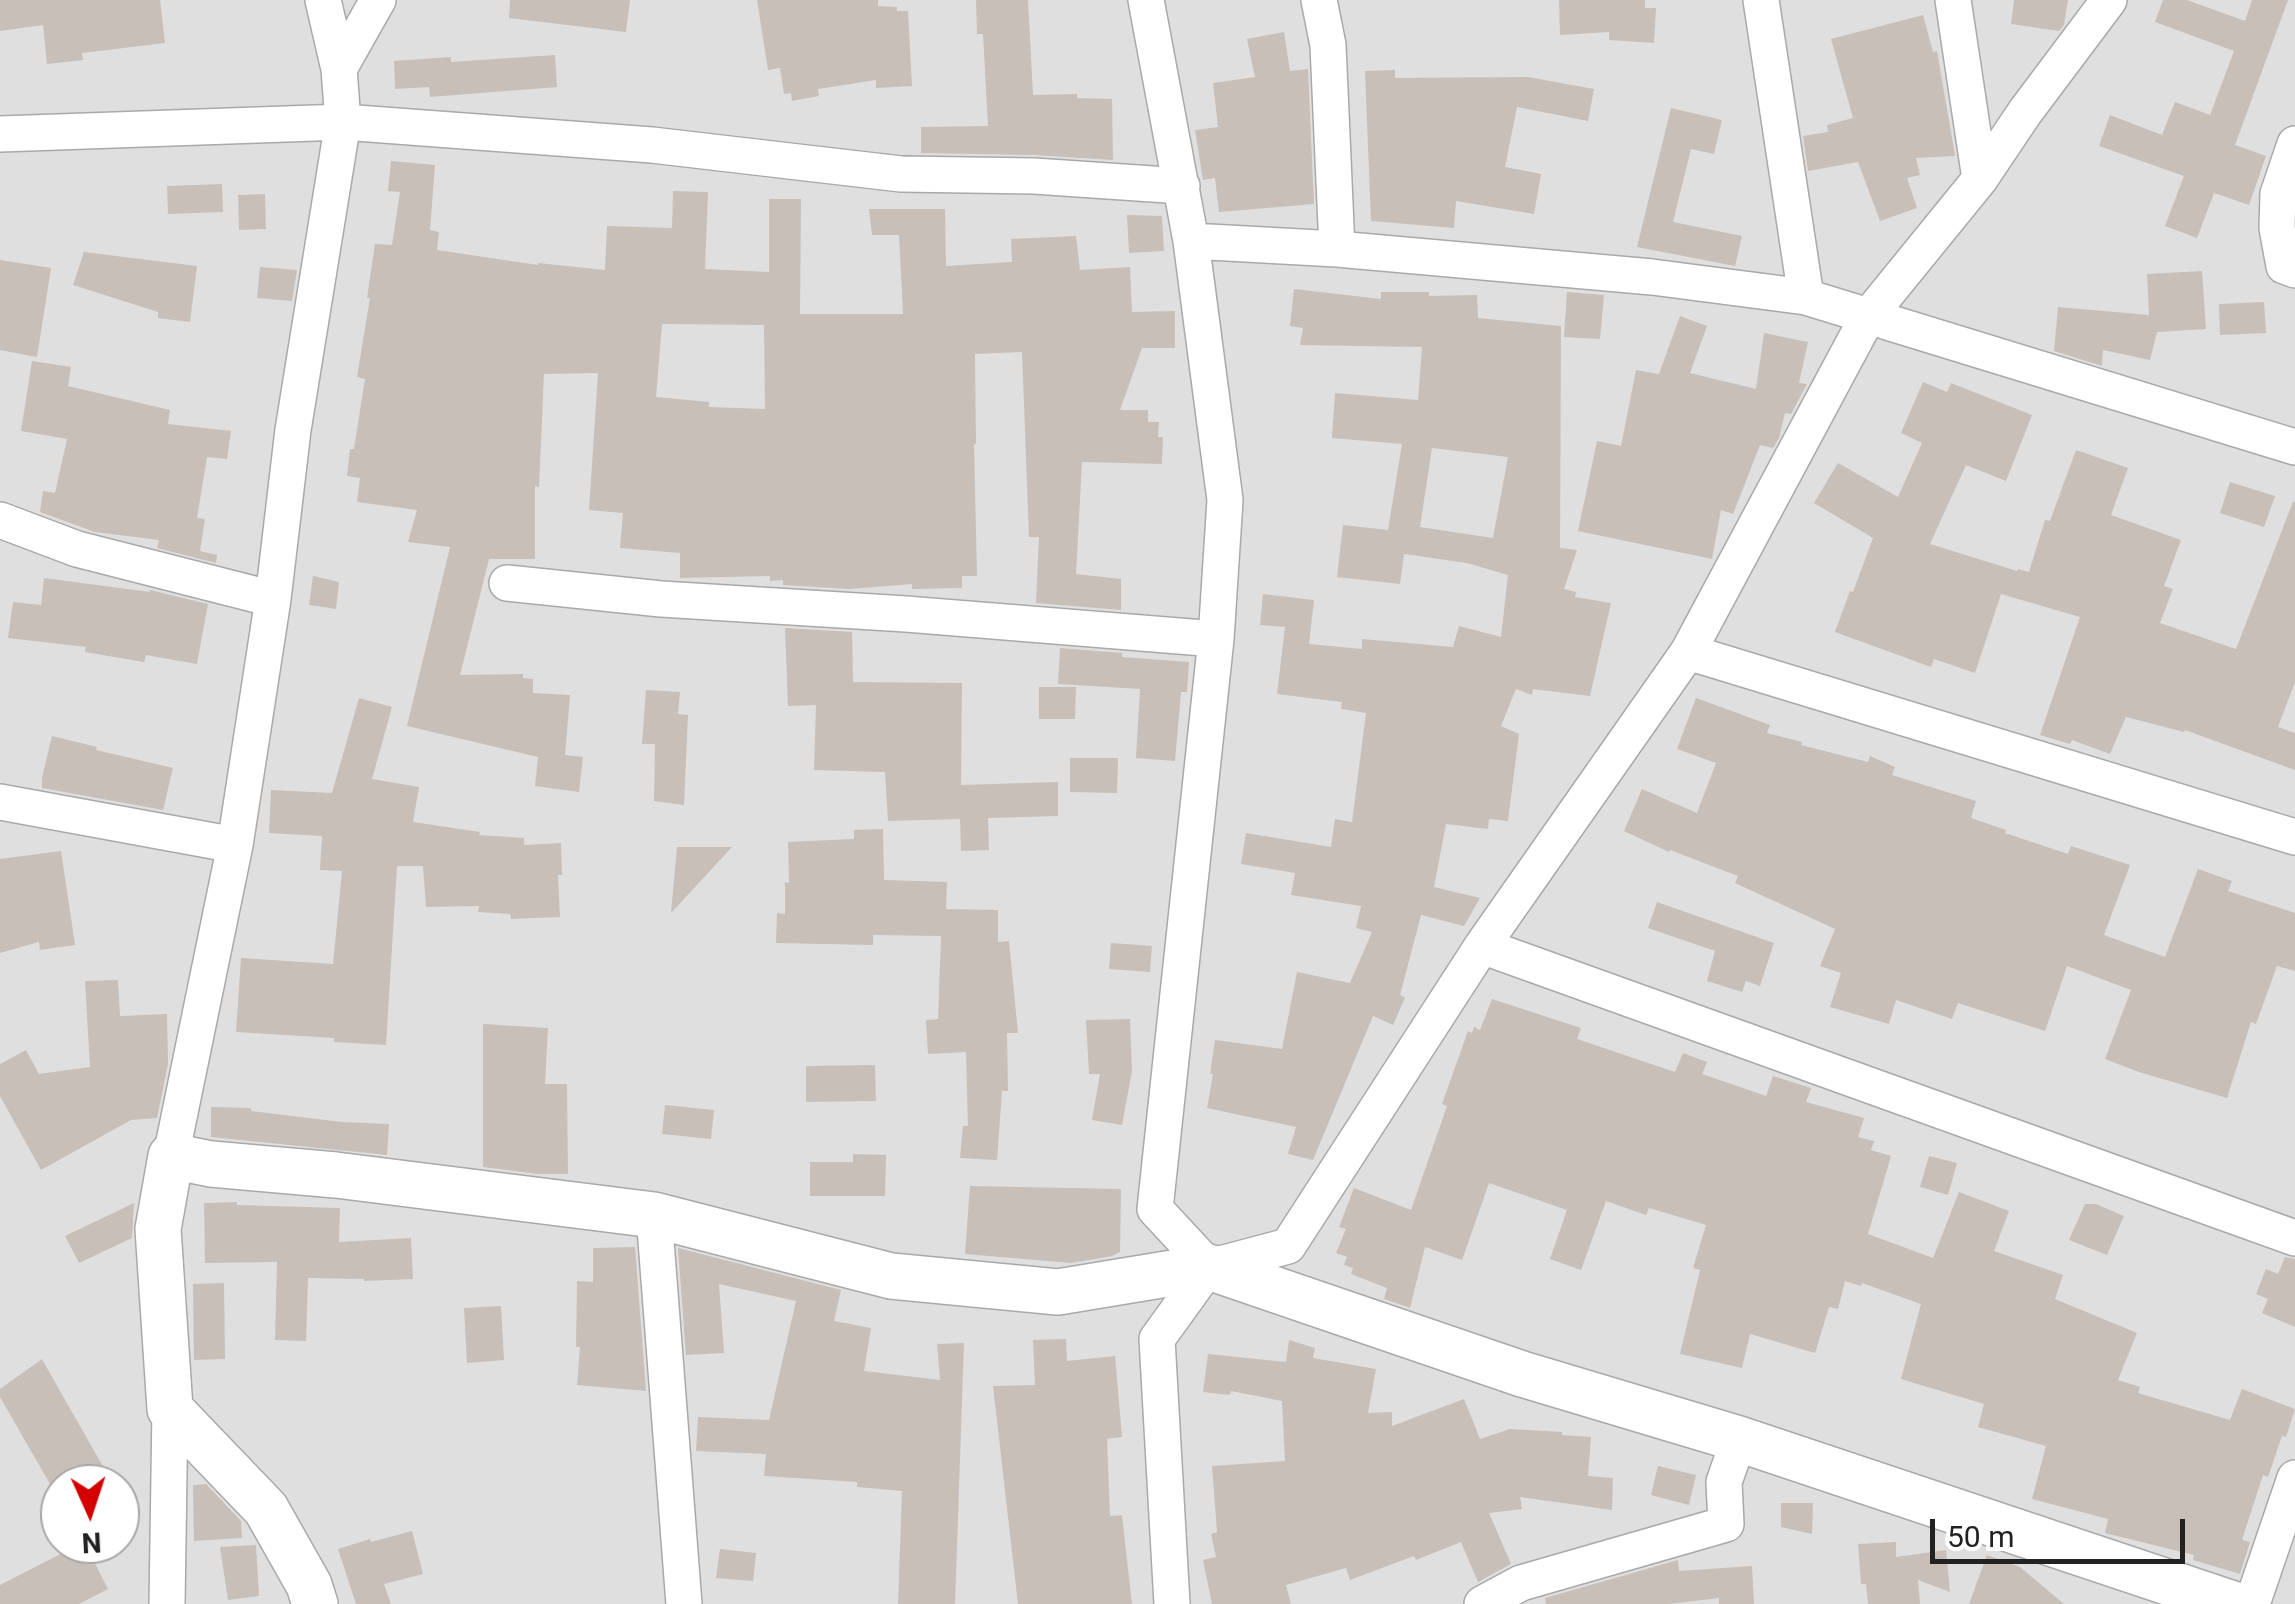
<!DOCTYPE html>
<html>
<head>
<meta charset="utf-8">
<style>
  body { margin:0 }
  #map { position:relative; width:2295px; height:1604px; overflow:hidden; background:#f2efe9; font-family:Roboto,sans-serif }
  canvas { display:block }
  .north { position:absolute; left:40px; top:1464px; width:100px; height:100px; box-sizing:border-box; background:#fff; border:2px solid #a7a7a7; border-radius:50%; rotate:177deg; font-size:28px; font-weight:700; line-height:40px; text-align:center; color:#222 }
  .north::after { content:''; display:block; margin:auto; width:35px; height:45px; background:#d40000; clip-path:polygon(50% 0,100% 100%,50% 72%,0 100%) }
  .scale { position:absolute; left:1930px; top:1519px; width:255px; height:45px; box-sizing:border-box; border:5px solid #222; border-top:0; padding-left:12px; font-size:30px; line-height:35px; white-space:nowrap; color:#222; -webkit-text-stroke:8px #fff; paint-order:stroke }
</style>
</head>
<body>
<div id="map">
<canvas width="2295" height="1604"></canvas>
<div class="north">N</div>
<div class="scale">50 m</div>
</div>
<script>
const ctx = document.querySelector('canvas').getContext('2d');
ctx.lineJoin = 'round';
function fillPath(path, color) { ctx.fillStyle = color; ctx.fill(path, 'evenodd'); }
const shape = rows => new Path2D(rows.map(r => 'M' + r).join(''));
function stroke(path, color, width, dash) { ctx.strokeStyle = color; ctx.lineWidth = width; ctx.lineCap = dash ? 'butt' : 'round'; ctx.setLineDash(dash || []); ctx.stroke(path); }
const residential = shape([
  [0,0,2295,0,2295,1604,0,1604],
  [60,1484,120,1484,120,1544,60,1544]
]);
const building = shape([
  [0,0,160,0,165,43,82,53,83,60,47,64,43,25,0,31],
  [510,0,630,0,626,32,509,18],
  [757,0,878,0,878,6,897,7,897,11,908,11,912,86,876,88,876,80,818,89,819,96,792,101,791,93,784,94,780,68,768,70],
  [976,0,1028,0,1033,95,1077,94,1077,98,1112,99,1113,160,1034,155,921,153,921,127,988,126,983,34,977,34],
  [1559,0,1645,0,1645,8,1656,8,1654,43,1609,40,1609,32,1560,35],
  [2014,0,2068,0,2064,25,2059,31,2011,24],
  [2163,0,2187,0,2245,21,2252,0,2288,0,2235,145,2266,156,2249,205,2214,193,2197,238,2165,226,2184,176,2099,146,2110,115,2162,135,2175,102,2210,115,2234,51,2155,22],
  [1923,15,1933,52,1937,51,1955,156,1916,158,1920,175,1907,178,1917,208,1880,221,1858,162,1808,171,1803,136,1828,132,1827,125,1853,118,1831,39],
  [1284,32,1290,71,1308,69,1314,204,1219,212,1215,178,1203,180,1195,130,1218,127,1213,83,1255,77,1247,39],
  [555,55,557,87,430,97,429,87,395,89,394,61,451,57,451,62],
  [1395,70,1395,78,1528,77,1594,89,1588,121,1517,107,1505,167,1541,174,1534,214,1456,201,1454,228,1371,221,1365,71],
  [1671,108,1722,120,1714,154,1691,149,1673,222,1742,236,1735,266,1637,247],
  [391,161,435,165,430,230,439,232,437,250,538,265,538,263,605,270,607,226,672,228,673,191,708,192,705,269,769,272,769,199,801,199,800,314,903,314,899,235,872,235,869,209,945,209,946,266,1012,262,1011,239,1076,236,1080,270,1130,267,1132,312,1175,311,1175,348,1142,348,1120,410,1148,410,1148,422,1159,422,1158,437,1163,437,1162,464,1082,462,1076,574,1121,579,1121,610,1036,603,1039,537,1029,537,1022,352,975,354,976,444,974,444,977,576,962,576,962,588,912,589,912,584,850,589,783,585,783,580,770,581,770,576,680,578,680,553,620,548,623,513,589,510,598,373,544,374,539,487,535,486,535,559,489,559,460,675,523,674,523,678,533,679,533,693,570,695,565,755,583,757,579,792,535,786,538,757,407,726,450,547,408,542,417,510,357,502,360,478,347,476,350,449,354,449,365,379,357,377,370,298,367,298,375,244,392,245,400,192,388,191],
  [662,324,764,325,765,409,709,407,709,402,656,397],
  [222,184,223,212,168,214,167,186],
  [265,194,266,229,239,230,238,195],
  [1127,215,1162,216,1164,251,1129,253],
  [84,252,197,266,190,322,158,318,158,312,73,285],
  [0,260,51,268,37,357,0,350],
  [260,267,297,270,292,301,257,298],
  [2202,271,2206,329,2157,332,2150,360,2103,350,2102,366,2054,351,2058,307,2149,315,2147,274],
  [1294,289,1381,299,1381,292,1429,292,1429,296,1477,295,1478,318,1561,326,1560,548,1577,550,1564,589,1576,592,1575,597,1611,603,1590,696,1533,689,1532,695,1516,689,1501,726,1519,734,1508,821,1489,819,1488,829,1446,824,1434,887,1480,898,1464,926,1421,915,1400,995,1405,998,1393,1025,1373,1016,1313,1160,1288,1154,1296,1127,1207,1108,1213,1074,1210,1074,1215,1040,1282,1049,1297,972,1350,983,1372,932,1356,928,1361,906,1291,895,1295,873,1241,864,1246,833,1331,847,1335,819,1352,822,1366,713,1341,709,1342,702,1277,694,1285,627,1260,625,1263,594,1314,600,1309,644,1362,649,1362,639,1453,647,1459,626,1501,637,1508,575,1467,563,1404,554,1400,584,1337,577,1343,525,1388,530,1402,444,1332,438,1335,393,1418,400,1422,347,1300,345,1303,328,1290,326],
  [1432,448,1508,457,1493,538,1420,527],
  [1567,292,1604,295,1600,339,1564,337],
  [2264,302,2266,333,2220,335,2219,304],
  [1680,316,1707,326,1690,373,1756,389,1764,333,1808,342,1799,383,1807,384,1791,414,1785,413,1779,438,1773,448,1760,445,1733,514,1721,510,1712,559,1578,531,1597,441,1621,446,1636,370,1659,374],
  [32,361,71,367,68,386,170,410,168,424,231,431,227,459,207,457,197,518,205,519,200,551,217,555,216,563,157,548,159,540,95,532,40,512,43,491,55,493,67,439,21,431],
  [1923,382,1947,392,1951,383,2032,415,2006,481,1966,465,1930,544,2017,571,2018,569,2029,572,2045,520,2050,521,2076,450,2128,468,2111,515,2181,540,2164,586,2173,589,2160,623,2236,649,2293,502,2295,502,2295,682,2278,727,2295,733,2295,770,2185,730,2184,732,2126,717,2110,754,2072,740,2070,744,2040,735,2080,617,2001,594,1975,673,1934,659,1931,667,1835,632,1850,591,1853,592,1873,538,1814,503,1838,463,1898,497,1922,443,1901,433],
  [2230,482,2275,496,2264,527,2220,513],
  [313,576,339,582,336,609,309,605],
  [44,578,150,592,150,590,208,604,197,664,146,655,144,662,85,652,86,647,8,638,13,602,41,605],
  [785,628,852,632,853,682,962,683,961,785,1058,782,1058,816,988,818,989,850,961,851,960,819,888,821,885,772,814,770,816,705,788,706],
  [1060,648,1122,653,1122,657,1189,662,1187,692,1181,692,1175,761,1136,758,1140,689,1058,684],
  [1039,687,1076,687,1075,719,1039,719],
  [646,690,680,692,678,714,688,715,684,805,654,801,655,744,642,744],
  [359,698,392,707,372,779,419,787,413,822,480,832,479,835,524,838,524,845,561,843,562,875,558,875,560,917,511,919,510,914,478,912,479,906,426,907,423,866,397,866,386,1045,334,1042,334,1038,236,1032,241,958,333,964,342,871,320,870,322,836,269,833,271,790,332,793],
  [1696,698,1770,725,1767,733,1802,742,1801,745,1868,762,1870,756,1895,767,1892,775,1976,801,1971,818,2006,830,2005,833,2068,854,2071,846,2130,865,2104,935,2165,957,2198,869,2232,881,2228,891,2295,913,2295,971,2277,966,2256,1024,2251,1022,2227,1098,2139,1072,2105,1059,2131,990,2067,966,2045,1031,1958,1003,1952,1019,1896,1000,1889,1024,1830,1007,1841,973,1820,966,1835,929,1735,883,1738,876,1670,850,1669,852,1624,831,1642,789,1697,813,1716,763,1677,749],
  [52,736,97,747,96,750,173,768,163,810,42,788,42,778],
  [1070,758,1118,758,1117,793,1070,792],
  [883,829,884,880,947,882,946,909,998,910,998,942,1009,941,1018,1033,1007,1033,1008,1091,1002,1091,997,1160,960,1158,963,1126,968,1126,966,1052,928,1054,926,1020,938,1019,941,936,873,935,873,945,776,943,777,913,785,914,785,882,789,883,788,842,854,839,854,830],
  [677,847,732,847,671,913],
  [61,851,75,945,40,950,39,942,0,953,0,859],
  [1657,902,1774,943,1760,986,1746,981,1742,992,1707,981,1715,951,1648,928],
  [1111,943,1152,946,1150,972,1109,969],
  [118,980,120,1016,167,1014,168,1064,157,1118,131,1120,41,1170,0,1096,0,1064,26,1050,39,1074,90,1067,85,981],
  [1492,999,1581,1028,1577,1039,1675,1072,1683,1053,1707,1062,1702,1074,1766,1096,1773,1076,1811,1088,1806,1102,1864,1118,1858,1137,1874,1141,1871,1150,1891,1156,1868,1234,1933,1258,1959,1192,2009,1211,1994,1251,2063,1275,2055,1299,2137,1333,2118,1380,2140,1387,2138,1393,2230,1420,2242,1389,2295,1409,2286,1437,2282,1436,2268,1477,2263,1475,2242,1540,2250,1542,2240,1574,2193,1560,2194,1555,2105,1533,2108,1519,2032,1499,2046,1446,1978,1427,1984,1404,1901,1379,1921,1304,1862,1283,1861,1286,1845,1281,1838,1309,1829,1307,1815,1353,1750,1334,1742,1368,1680,1354,1700,1270,1693,1268,1706,1225,1649,1208,1646,1215,1606,1201,1581,1270,1550,1259,1567,1210,1489,1183,1462,1260,1425,1247,1410,1308,1384,1299,1387,1288,1351,1274,1353,1268,1344,1265,1347,1257,1336,1253,1346,1229,1339,1227,1354,1188,1411,1210,1447,1106,1442,1104,1468,1031,1472,1033,1474,1027,1480,1030],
  [1130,1019,1132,1071,1122,1125,1092,1120,1100,1074,1089,1074,1086,1020],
  [483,1024,548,1028,545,1084,567,1084,568,1174,538,1174,483,1167],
  [875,1065,876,1101,806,1102,806,1066],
  [665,1105,714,1110,711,1139,662,1134],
  [211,1107,251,1108,251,1111,342,1122,389,1124,387,1155,211,1137],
  [853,1154,886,1155,885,1196,810,1196,810,1162,853,1162],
  [1929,1156,1957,1163,1948,1195,1920,1187],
  [970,1186,1121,1189,1120,1252,1112,1256,1071,1263,965,1254],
  [237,1202,237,1205,340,1208,339,1242,411,1238,413,1279,364,1281,364,1279,308,1278,306,1341,275,1340,277,1262,205,1263,204,1203],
  [134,1203,132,1238,79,1263,65,1236],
  [2085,1204,2096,1204,2124,1216,2107,1255,2069,1240],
  [635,1247,646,1391,577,1385,580,1347,576,1347,577,1281,593,1282,593,1248],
  [678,1248,841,1290,834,1321,871,1328,864,1371,940,1380,937,1344,964,1343,955,1604,898,1604,902,1491,857,1487,857,1482,764,1476,766,1454,696,1451,698,1417,769,1420,796,1301,719,1284,724,1353,686,1355],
  [2285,1257,2295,1259,2295,1327,2262,1313,2268,1299,2256,1294,2266,1269,2278,1274],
  [224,1283,225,1359,194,1360,193,1284],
  [501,1306,504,1360,467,1363,464,1308],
  [1066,1339,1067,1361,1115,1356,1122,1437,1107,1439,1110,1516,1122,1515,1132,1604,1018,1604,993,1386,1035,1385,1033,1340],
  [1289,1340,1315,1348,1313,1358,1376,1369,1368,1413,1392,1412,1392,1426,1464,1399,1480,1439,1510,1429,1562,1432,1562,1435,1591,1437,1588,1476,1613,1478,1612,1510,1520,1497,1522,1509,1489,1513,1511,1564,1478,1582,1461,1542,1416,1560,1414,1556,1350,1580,1346,1568,1286,1585,1291,1604,1212,1604,1203,1560,1216,1557,1211,1534,1217,1532,1212,1466,1285,1461,1282,1401,1231,1391,1230,1395,1203,1392,1208,1354,1286,1362],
  [42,1359,56,1384,113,1484,50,1484,0,1397,0,1389],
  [1658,1466,1696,1475,1689,1505,1651,1495],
  [206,1484,241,1521,242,1538,194,1541,193,1485],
  [1781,1503,1813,1503,1812,1534,1781,1527],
  [412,1531,423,1574,384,1584,391,1604,356,1604,338,1549,370,1539,371,1542],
  [1896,1542,1896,1557,1946,1550,1950,1592,1918,1580,1920,1604,1868,1604,1866,1584,1861,1584,1858,1544],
  [80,1544,85,1544,108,1589,79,1604,0,1604,0,1585],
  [256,1545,259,1596,228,1600,220,1547],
  [720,1549,756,1553,753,1581,716,1578],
  [1987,1555,2020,1567,2064,1604,1969,1604],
  [1678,1560,1679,1571,1752,1566,1754,1604,1719,1604,1719,1598,1669,1604,1546,1604,1545,1598]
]);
const minor = shape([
  [1146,0,1191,241,1225,500,1216,639,1155,1209,1209,1267],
  [1319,0,1328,45,1337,249],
  [1761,0,1806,297],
  [1953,0,1980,179],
  [339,69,378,0],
  [0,134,343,122,652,145,901,174,1034,176,1182,186],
  [2295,144,2278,194,2277,228,2284,266,2295,270],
  [1191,241,1337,249,1652,277,1806,297,2295,447],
  [0,520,77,549,273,599],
  [507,583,661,599,906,614,1216,639],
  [1688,652,2295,837],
  [0,802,235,845],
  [1482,946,2295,1238],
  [171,1156,235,845,273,599,293,430,343,122,339,69,323,0],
  [654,1215,684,1604],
  [167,1604,170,1409],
  [1172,1604,1157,1339,1209,1267,1288,1246,1482,946,1688,652,1867,318,1980,179,2025,112,2109,0],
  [1482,1604,1521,1583,1726,1524,1724,1482,1739,1439],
  [2252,1604,2295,1478]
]);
const tertiary = shape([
  [315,1604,309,1585,266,1509,170,1409,158,1229,171,1156,211,1164,336,1175,654,1215,891,1276,1058,1292,1209,1267,1522,1374,1739,1439,2233,1604]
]);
fillPath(residential, '#e0dfdf');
fillPath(building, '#c7bfb8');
stroke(minor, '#a9a9a9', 38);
stroke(tertiary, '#a9a9a9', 48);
stroke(minor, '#fff', 35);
stroke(tertiary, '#fff', 45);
</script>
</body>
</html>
